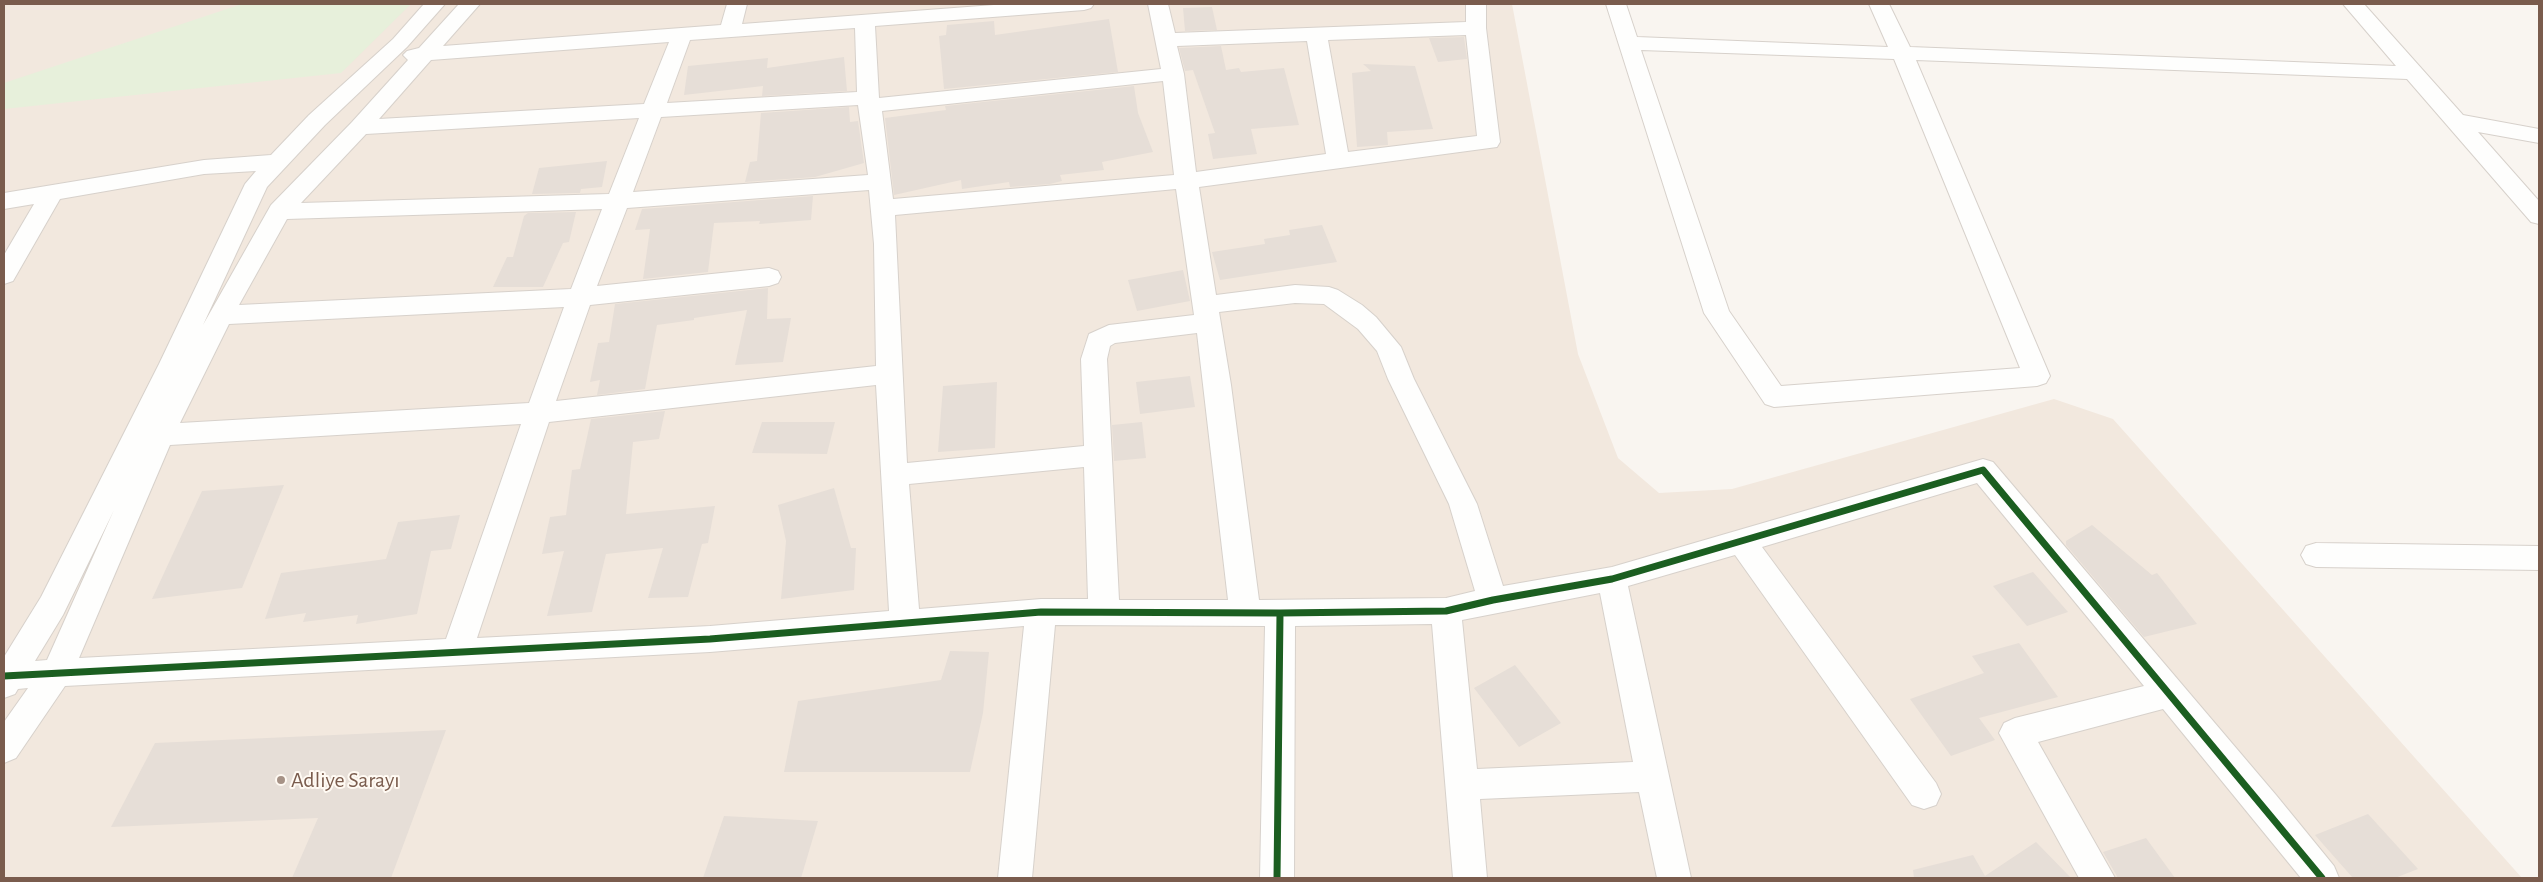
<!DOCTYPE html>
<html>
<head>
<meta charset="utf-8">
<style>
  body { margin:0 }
  #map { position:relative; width:2543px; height:882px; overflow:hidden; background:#f9f5f0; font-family:"Alegreya Sans",sans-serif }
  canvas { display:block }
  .frame { position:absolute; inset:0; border:5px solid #7a5c4d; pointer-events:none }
</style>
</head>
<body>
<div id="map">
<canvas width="2543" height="882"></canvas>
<div class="frame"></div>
</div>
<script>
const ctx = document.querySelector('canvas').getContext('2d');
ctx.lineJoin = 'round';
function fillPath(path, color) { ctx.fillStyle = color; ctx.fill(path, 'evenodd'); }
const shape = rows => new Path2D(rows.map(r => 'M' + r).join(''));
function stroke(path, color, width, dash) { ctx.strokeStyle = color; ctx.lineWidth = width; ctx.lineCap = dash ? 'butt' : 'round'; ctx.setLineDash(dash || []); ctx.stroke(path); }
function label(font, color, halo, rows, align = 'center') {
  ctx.font = font + ' "Alegreya Sans",sans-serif'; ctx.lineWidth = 4; ctx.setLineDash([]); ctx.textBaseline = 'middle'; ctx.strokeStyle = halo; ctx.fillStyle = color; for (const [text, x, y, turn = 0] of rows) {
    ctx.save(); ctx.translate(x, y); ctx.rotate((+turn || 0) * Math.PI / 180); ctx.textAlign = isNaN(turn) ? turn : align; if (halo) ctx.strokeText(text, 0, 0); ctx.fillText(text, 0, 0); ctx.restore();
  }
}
const residential = shape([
  [4,4,1512,4,1578,354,1618,458,1659,493,1732,489,2054,399,2113,419,2522,878,4,878]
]);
const green = shape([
  [242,4,411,4,341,73,4,109,4,83]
]);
const building = shape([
  [1212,7,1217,30,1185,31,1183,8],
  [1109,19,1118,72,944,89,939,36,946,35,947,25,994,21,995,35],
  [1464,37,1467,59,1438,62,1429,38],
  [1221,46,1226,70,1239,68,1241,72,1284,68,1299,125,1251,129,1257,154,1213,159,1208,134,1215,133,1193,70,1185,71,1179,48],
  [844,57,847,91,762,96,763,86,684,95,688,66,768,58,767,68],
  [1363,64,1415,66,1433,129,1387,132,1388,145,1357,147,1352,73,1371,71],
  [1134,86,1138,113,1153,152,1102,162,1104,170,1060,175,1062,181,1050,184,1010,187,1009,182,962,189,961,180,894,195,885,118,946,110,945,106],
  [849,107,850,122,858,121,864,163,815,177,745,182,750,162,757,161,761,113],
  [607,161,602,187,581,189,580,193,532,194,539,168],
  [813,196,811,220,759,224,760,221,714,223,708,272,643,279,650,229,635,230,642,209],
  [576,212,569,242,563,243,543,287,493,287,507,257,513,257,524,216,528,213],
  [1322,225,1337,262,1220,280,1212,252,1265,244,1264,239,1290,235,1289,230],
  [1183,270,1190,301,1137,311,1128,280],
  [768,288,767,319,791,318,783,362,735,365,747,310,694,318,694,320,657,325,645,389,597,395,600,380,590,382,598,343,609,342,615,304],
  [1190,376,1195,407,1140,414,1136,382],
  [997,382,995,448,938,452,943,386],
  [665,411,659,439,633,442,626,514,715,506,708,543,702,544,688,597,648,598,663,548,606,554,592,612,547,616,564,551,542,554,550,517,566,515,572,470,580,469,591,419],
  [762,422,835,422,827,454,752,453],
  [1142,422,1146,458,1114,461,1112,425],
  [284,485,242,588,152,599,202,491],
  [834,488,851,548,856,548,854,590,781,599,786,541,778,505],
  [460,515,451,549,431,551,417,614,356,624,358,615,303,622,306,613,265,619,281,573,386,559,398,522],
  [2092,525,2152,575,2157,573,2197,624,2144,637,2066,545,2066,541],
  [2033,572,2068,612,2027,626,1993,586],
  [2019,643,2058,697,1979,718,1995,740,1951,756,1910,699,1984,673,1972,656],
  [950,651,989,652,983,713,970,772,784,772,798,701,941,680],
  [1515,665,1561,723,1519,747,1474,688],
  [446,730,391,878,292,878,318,818,111,827,155,743],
  [2368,814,2418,869,2395,878,2353,878,2315,835],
  [724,816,818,821,801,878,703,878],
  [2146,838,2175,878,2118,878,2103,852],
  [2036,842,2071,878,1914,878,1913,870,1973,855,1985,876]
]);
const minor = shape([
  [424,4,445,4,407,47,325,125,267,187,203,325,271,205,352,122,408,60,403,55,407,51,419,48,459,4,480,4,443,46,721,25,727,4,747,4,742,24,1007,4,1094,4,1091,8,1084,10,875,26,879,98,1161,69,1148,4,1168,4,1175,33,1466,22,1466,4,1486,4,1486,28,1500,142,1497,147,1199,187,1216,295,1295,285,1329,287,1338,290,1362,305,1376,317,1401,347,1414,379,1477,504,1503,586,1612,567,1983,459,1993,462,2276,795,2334,866,2339,878,2301,878,2163,709,2038,742,2115,878,2079,878,1999,733,2004,723,2015,718,2144,686,1977,483,1762,547,1936,783,1941,794,1936,805,1924,809,1912,805,1735,555,1628,586,1691,878,1657,878,1639,792,1480,799,1487,878,1453,878,1432,624,1295,626,1294,878,1260,878,1265,626,1055,625,1032,878,998,878,1024,626,710,652,65,686,16,758,4,763,4,722,28,688,18,689,15,694,4,698,4,657,41,597,159,364,245,184,256,171,204,174,60,199,13,281,4,284,4,255,34,204,4,209,4,193,204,160,271,155,309,115,393,39,424,4],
  [855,28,857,92,667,103,690,40,855,28],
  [1466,35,1477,136,1348,152,1328,40,1466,35],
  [1307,41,1326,154,1196,172,1184,74,1177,46,1307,41],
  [669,42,644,104,379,119,431,60,669,42],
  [1163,81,1174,175,893,199,882,111,1163,81],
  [858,105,868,175,633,192,661,117,858,105],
  [639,118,609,194,301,203,366,134,639,118],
  [1176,189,1194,315,1109,325,1089,334,1081,359,1084,446,907,463,895,215,1176,189],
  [869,190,874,244,876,366,556,401,590,305,769,286,778,283,781,277,778,271,769,268,597,286,627,208,869,190],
  [602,209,571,289,239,305,287,219,602,209],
  [1295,303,1324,304,1358,329,1377,351,1388,379,1449,504,1475,591,1446,598,1259,600,1231,385,1219,312,1295,303],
  [564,307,529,403,180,423,229,324,564,307],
  [1197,333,1228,600,1119,600,1107,359,1110,346,1115,343,1197,333],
  [876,385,889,611,710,626,477,638,549,422,876,385],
  [521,424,446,639,79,658,170,445,521,424],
  [1084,467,1088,599,1041,599,919,609,909,484,1084,467],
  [114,510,47,660,35,661,63,615,114,510],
  [1600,593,1633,762,1477,769,1462,620,1600,593],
  [1606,4,1626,4,1637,37,1888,47,1869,4,1889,4,1910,47,2396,66,2343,4,2364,4,2463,115,2539,129,2539,143,2478,132,2539,201,2539,224,2531,222,2407,79,1916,60,2050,376,2046,383,2037,386,1774,407,1765,404,1704,313,1606,4],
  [1641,50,1894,59,2020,368,1781,386,1729,311,1641,50],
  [2316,543,2539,546,2539,570,2316,567,2306,564,2301,555,2306,546,2316,543]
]);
const cycleway = shape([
  [4,676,710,639,1041,612,1280,613],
  [1277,878,1280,613,1446,611,1493,600,1612,579,1983,470,2322,878]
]);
const markers = [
  [281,780,5,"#a69286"]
];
const nearPoinames = [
  ["Adliye Sarayı",291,780]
];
fillPath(residential, '#f2e8de');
fillPath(green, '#e7f0db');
fillPath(building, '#e6ded7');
stroke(minor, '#d7d1cb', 2);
fillPath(minor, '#fefefd');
stroke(cycleway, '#1b5e20', 7);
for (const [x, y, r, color] of markers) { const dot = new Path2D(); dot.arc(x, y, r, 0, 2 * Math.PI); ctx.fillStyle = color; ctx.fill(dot); stroke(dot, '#fffaf3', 2); }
label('22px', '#7a5c4d', '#fffaf3', nearPoinames, 'left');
</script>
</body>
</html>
